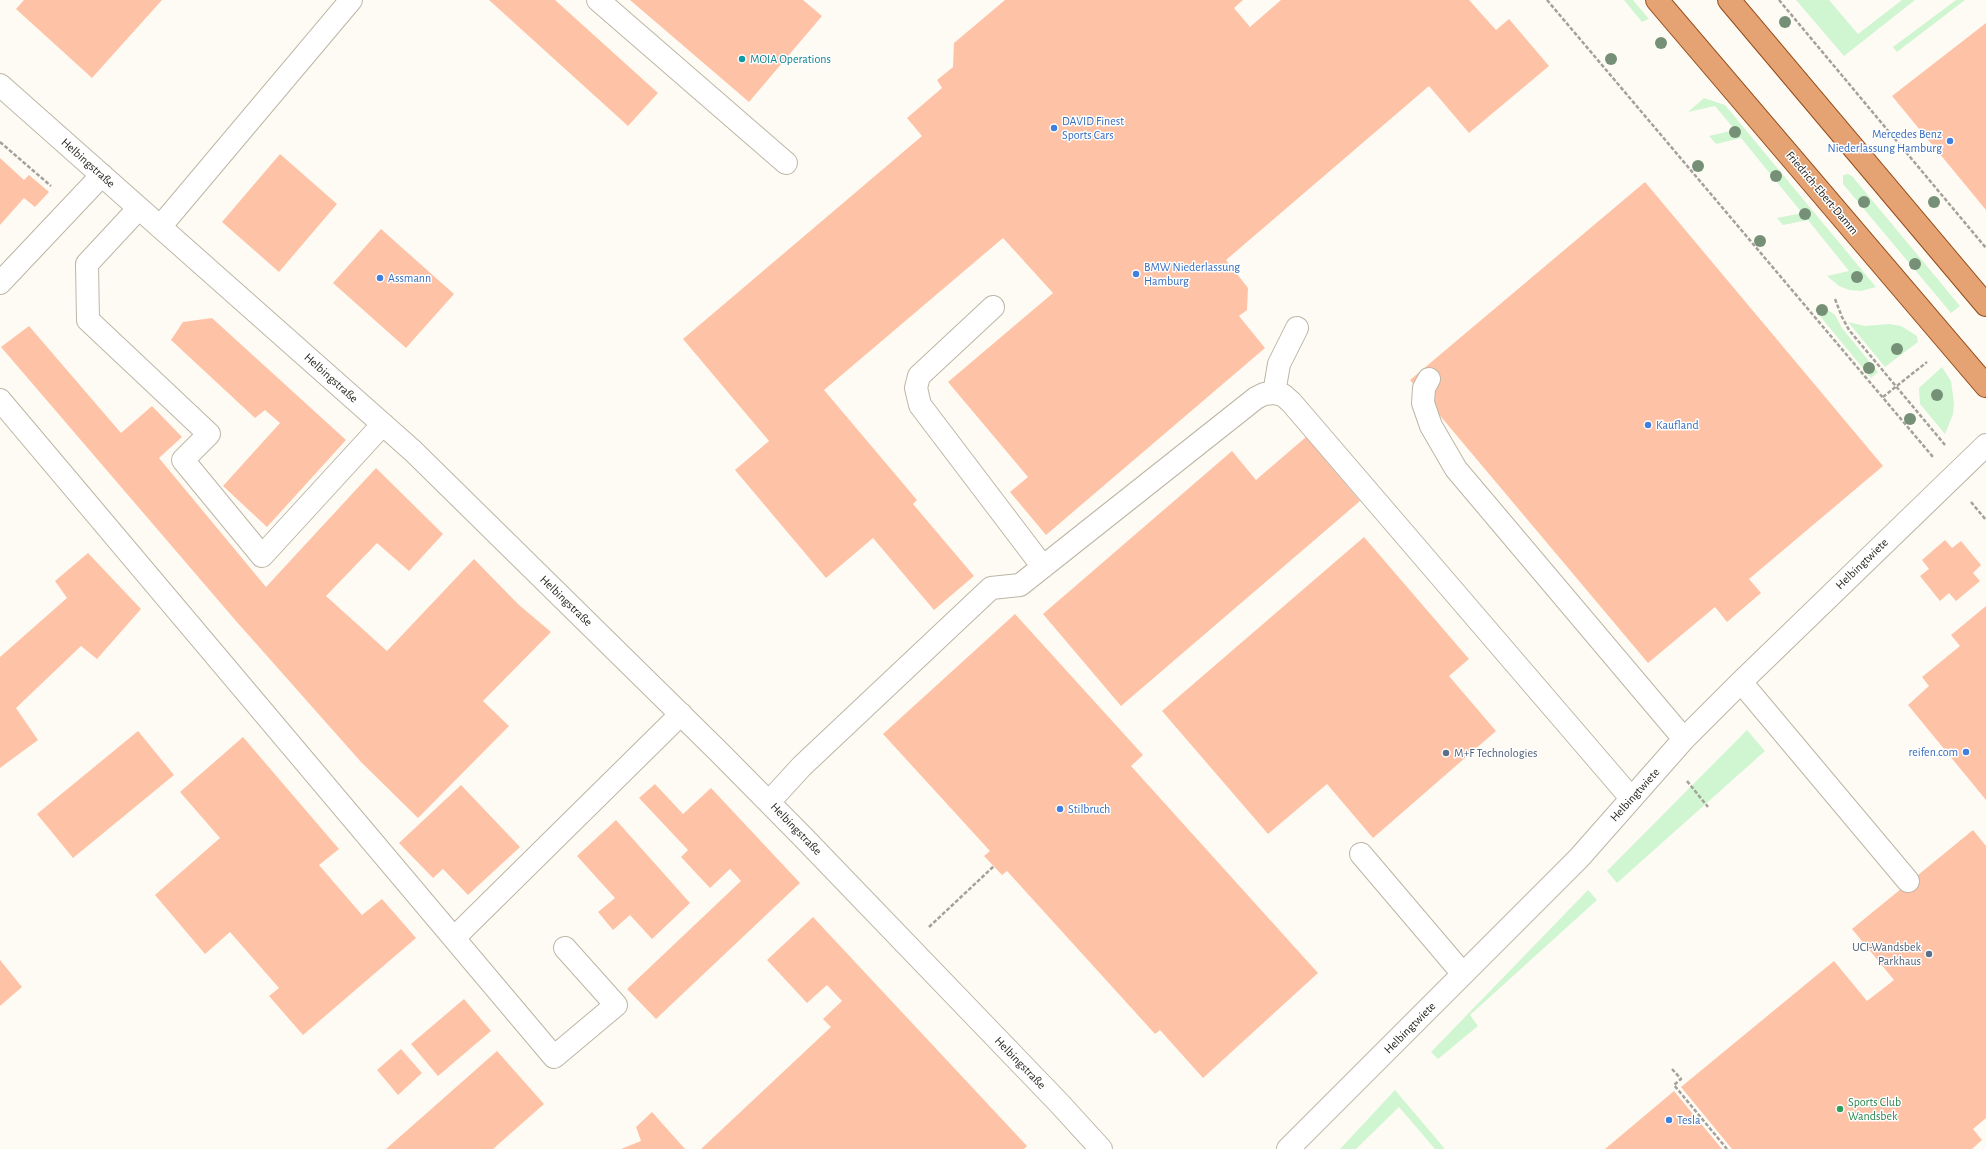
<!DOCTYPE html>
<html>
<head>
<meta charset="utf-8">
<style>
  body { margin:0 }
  canvas { display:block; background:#fefbf4 }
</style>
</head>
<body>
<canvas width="1986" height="1149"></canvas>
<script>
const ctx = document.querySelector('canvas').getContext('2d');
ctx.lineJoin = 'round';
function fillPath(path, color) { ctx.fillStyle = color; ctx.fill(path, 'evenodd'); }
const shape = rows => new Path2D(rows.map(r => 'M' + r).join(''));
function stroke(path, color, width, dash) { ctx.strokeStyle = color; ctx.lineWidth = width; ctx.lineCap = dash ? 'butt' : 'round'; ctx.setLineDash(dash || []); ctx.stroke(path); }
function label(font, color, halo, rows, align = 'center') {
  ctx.font = font + ' "Alegreya Sans",sans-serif'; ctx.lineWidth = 3; ctx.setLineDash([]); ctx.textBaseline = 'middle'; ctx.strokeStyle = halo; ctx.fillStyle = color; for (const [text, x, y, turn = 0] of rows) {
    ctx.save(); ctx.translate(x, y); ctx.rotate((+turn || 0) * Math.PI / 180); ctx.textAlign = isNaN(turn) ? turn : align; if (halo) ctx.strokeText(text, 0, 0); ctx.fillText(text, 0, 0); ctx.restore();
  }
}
const green = shape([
  [1624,0,1633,0,1649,19,1642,22],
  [1796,0,1829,0,1858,34,1902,0,1915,0,1844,56],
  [1956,0,1965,0,1897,52,1893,47],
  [1704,98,1725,105,1876,287,1861,291,1849,290,1839,286,1827,276,1849,271,1808,220,1783,225,1777,218,1802,213,1741,138,1716,144,1709,136,1735,130,1715,106,1688,112],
  [1848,174,1852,176,1960,306,1951,313,1843,184,1843,175],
  [1821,305,1835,315,1842,328,1878,372,1871,378,1815,310],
  [1848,322,1865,326,1889,324,1901,326,1917,336,1918,342,1885,367],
  [1942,367,1951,381,1954,403,1953,414,1945,434,1920,404,1919,388],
  [1747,730,1765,751,1617,883,1607,871],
  [1588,890,1597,900,1470,1015,1478,1026,1438,1059,1431,1052],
  [1395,1090,1445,1149,1435,1149,1399,1107,1356,1149,1340,1149]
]);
const building = shape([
  [24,0,162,0,92,78,16,9],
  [489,0,555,0,658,93,628,126],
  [630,0,803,0,822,16,749,102],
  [1005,0,1243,0,1234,8,1250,27,1281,0,1469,0,1496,30,1509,19,1549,66,1469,133,1429,86,1226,260,1248,288,1247,310,1239,316,1265,348,1046,535,1010,492,1028,477,948,382,1053,293,1003,238,824,390,917,500,913,504,974,576,934,610,873,538,826,578,735,470,769,441,683,339,922,136,907,118,942,88,937,80,953,67,954,43],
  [1986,23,1986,210,1892,96],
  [280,154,337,204,279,272,222,222],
  [0,158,24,180,29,175,49,192,35,207,24,198,0,225],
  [1645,182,1883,466,1749,579,1761,593,1727,622,1715,607,1648,663,1410,380],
  [381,229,454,294,406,348,333,283],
  [212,318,346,440,267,527,223,486,280,423,265,410,255,418,171,340,183,322],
  [29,326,121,433,152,406,182,437,159,458,266,587,376,468,443,534,409,571,377,543,326,596,387,651,474,559,519,605,551,632,483,701,509,726,418,818,361,762,236,621,1,347],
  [1306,437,1360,501,1121,706,1043,614,1232,451,1256,480],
  [1364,537,1469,659,1449,676,1496,731,1373,838,1327,784,1268,834,1162,711],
  [1945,540,1952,548,1961,541,1981,565,1973,573,1980,581,1956,601,1949,593,1940,601,1920,576,1929,569,1922,560],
  [88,553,141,609,97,659,81,646,16,708,38,740,0,768,0,657,67,598,55,581],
  [1986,606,1986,800,1908,705,1929,686,1922,677,1960,646,1951,635],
  [1015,614,1143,755,1131,766,1318,973,1203,1078,1160,1030,1155,1034,1007,871,1002,875,984,856,990,851,883,734],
  [138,731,174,775,73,858,37,814],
  [243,737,339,849,319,865,362,915,382,899,416,938,303,1035,269,996,279,988,230,932,205,954,155,895,220,838,180,792],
  [655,784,683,814,711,788,800,883,656,1019,627,989,741,881,730,869,710,888,681,857,688,850,639,798],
  [461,785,520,847,468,895,443,869,433,878,399,843],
  [616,820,690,903,652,939,630,915,613,930,598,912,615,898,577,856],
  [1973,830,1986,846,1986,1118,1973,1129,1982,1140,1972,1149,1732,1149,1681,1087,1834,961,1867,1001,1894,980,1852,929],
  [813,917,1027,1146,1024,1149,701,1149,831,1027,823,1019,842,1001,827,985,807,1003,767,960],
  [0,960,22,987,0,1006],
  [464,999,491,1031,438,1076,411,1044],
  [401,1049,422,1073,398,1095,377,1070],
  [497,1051,544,1104,493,1149,386,1149],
  [1674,1091,1722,1149,1605,1149],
  [652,1112,685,1149,621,1149,641,1141,636,1127]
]);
const path = shape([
  [1547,0,1933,457],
  [1779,0,1986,248],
  [0,142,51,186],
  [1835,299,1842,317,1849,330,1945,445],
  [1883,397,1927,362],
  [1971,502,1986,520],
  [1687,781,1708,807],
  [929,927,994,866],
  [1672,1069,1681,1079,1674,1085,1727,1149]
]);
const minor = shape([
  [598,0,786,163],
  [0,85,413,451,719,752,802,836,1059,1103,1101,1149],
  [139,208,87,264,88,320,209,434,183,460,262,556,383,424],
  [160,227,351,0],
  [0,283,102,175],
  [993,307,919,376,916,388,920,405,1043,567],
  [1429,379,1424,388,1423,403,1431,426,1456,469,1684,739],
  [1274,393,1279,364,1297,328],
  [0,400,554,1057,616,1005,565,948],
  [1741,682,1908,881],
  [769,802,802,766,991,588,1020,585,1256,398,1264,394,1274,393,1283,395,1291,402,1631,798],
  [1361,854,1463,974],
  [454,938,681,714],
  [1288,1149,1579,858,1684,739,1741,682,1986,445]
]);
const major = shape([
  [1657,0,1986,386],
  [1729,0,1986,305]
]);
const trees = [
  [1785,22],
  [1661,43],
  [1611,59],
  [1735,132],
  [1698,166],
  [1776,176],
  [1864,202],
  [1934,202],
  [1805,214],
  [1760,241],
  [1915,264],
  [1857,277],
  [1822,310],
  [1897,349],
  [1869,368],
  [1937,395],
  [1910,419]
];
const markers = [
  [742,59,4,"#0f9aa8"],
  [1054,128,4,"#3f7fe0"],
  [1950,141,4,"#3f7fe0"],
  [1136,274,4,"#3f7fe0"],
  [380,278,4,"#3f7fe0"],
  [1648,425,4,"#3f7fe0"],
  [1966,752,4,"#3f7fe0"],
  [1446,753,4,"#5c6f8a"],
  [1060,809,4,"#3f7fe0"],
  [1929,954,4,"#5c6f8a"],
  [1840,1109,4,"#2e9e5b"],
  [1669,1120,4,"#3f7fe0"]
];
const cultureNames = [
  ["MOIA Operations",750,59]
];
const shopNames = [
  ["DAVID Finest",1062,121],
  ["Sports Cars",1062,135],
  ["Mercedes Benz",1942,134,"right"],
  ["Niederlassung Hamburg",1942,148,"right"],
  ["BMW Niederlassung",1144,267],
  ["Hamburg",1144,281],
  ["Assmann",388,278],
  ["Kaufland",1656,425],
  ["reifen.com",1958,752,"right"],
  ["Stilbruch",1068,809],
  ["Tesla",1677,1120]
];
const streetNames = [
  ["Helbingstraße",88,163,42],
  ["Friedrich-Ebert-Damm",1822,193,50],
  ["Helbingstraße",331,378,42],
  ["Helbingtwiete",1862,564,-44],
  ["Helbingstraße",566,601,44],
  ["Helbingtwiete",1635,795,-48],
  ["Helbingstraße",796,829,46],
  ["Helbingtwiete",1410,1028,-45],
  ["Helbingstraße",1020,1063,46]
];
const serviceNames = [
  ["M+F Technologies",1454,753],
  ["UCI-Wandsbek",1921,947,"right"],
  ["Parkhaus",1921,961,"right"]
];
const leisureNames = [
  ["Sports Club",1848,1102],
  ["Wandsbek",1848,1116]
];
fillPath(green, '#d0f6d1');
fillPath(building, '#fec3a6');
stroke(minor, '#bdb6a6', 24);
stroke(major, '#944b17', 24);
stroke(path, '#a4a19b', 2.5, [4, 2]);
stroke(minor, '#fff', 22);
stroke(major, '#e5a374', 22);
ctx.fillStyle = '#759076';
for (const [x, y] of trees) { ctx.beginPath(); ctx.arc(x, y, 6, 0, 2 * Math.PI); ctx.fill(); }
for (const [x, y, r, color] of markers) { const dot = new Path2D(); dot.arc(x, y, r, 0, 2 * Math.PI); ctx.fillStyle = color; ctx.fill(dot); stroke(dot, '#fff', 1.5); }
label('12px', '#0d838f', '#fff', cultureNames, 'left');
label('12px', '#366cbe', '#fff', shopNames, 'left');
label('12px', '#1e1c16', '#fff', streetNames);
label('12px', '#4e5e75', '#fff', serviceNames, 'left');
label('12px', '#27864d', '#fff', leisureNames, 'left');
</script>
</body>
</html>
